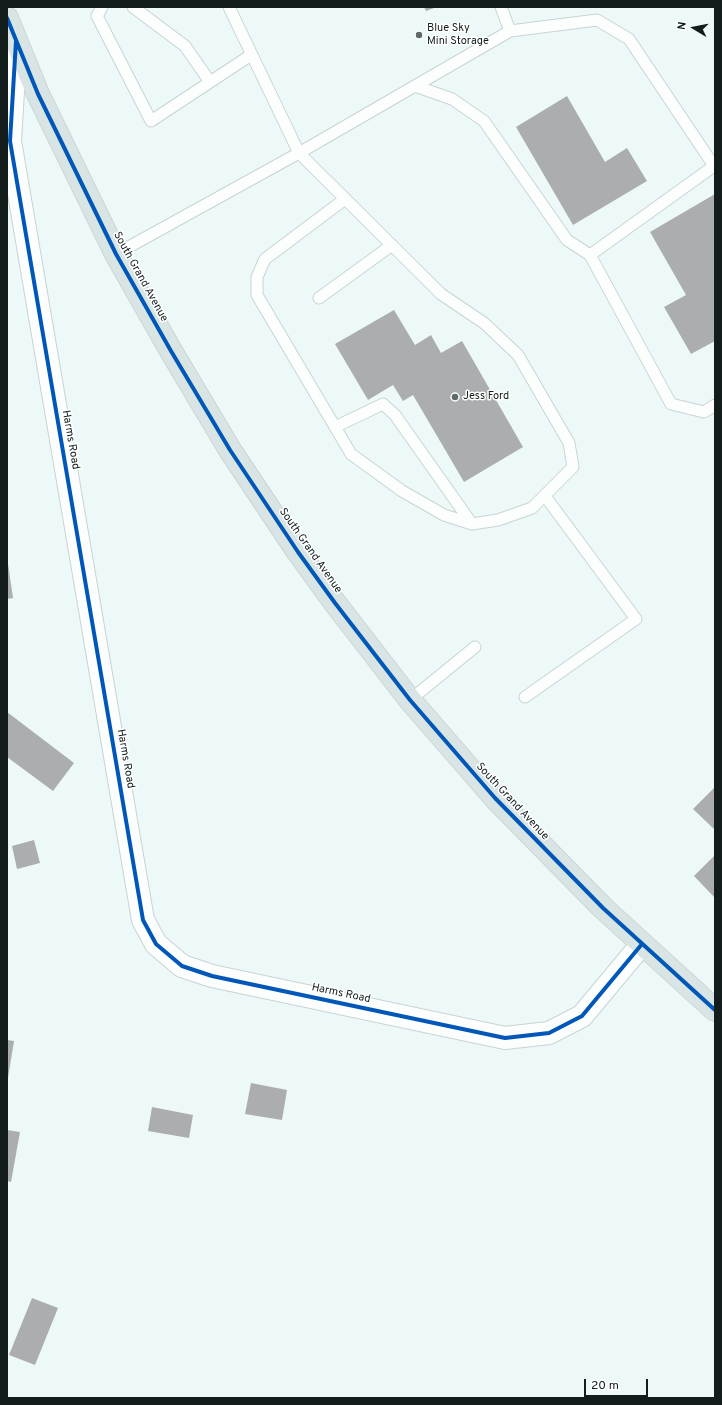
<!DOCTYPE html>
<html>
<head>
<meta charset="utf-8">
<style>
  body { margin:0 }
  #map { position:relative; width:722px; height:1405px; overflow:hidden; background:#ecf9f8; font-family:Overpass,sans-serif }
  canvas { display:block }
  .frame { position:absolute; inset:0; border:8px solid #121d1c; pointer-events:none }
  .north { position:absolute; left:674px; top:8px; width:40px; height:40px; -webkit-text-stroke:3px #fff; paint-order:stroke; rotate:280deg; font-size:11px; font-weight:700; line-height:16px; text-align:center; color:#121d1c }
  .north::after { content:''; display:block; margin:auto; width:14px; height:18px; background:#121d1c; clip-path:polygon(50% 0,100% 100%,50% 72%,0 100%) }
  .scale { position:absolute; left:584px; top:1379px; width:64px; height:18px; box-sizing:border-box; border:2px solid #121d1c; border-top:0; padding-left:5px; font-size:12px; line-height:14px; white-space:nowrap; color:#121d1c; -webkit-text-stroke:3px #fff; paint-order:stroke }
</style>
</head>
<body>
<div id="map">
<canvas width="722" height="1405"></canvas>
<div class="frame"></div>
<div class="north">N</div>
<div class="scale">20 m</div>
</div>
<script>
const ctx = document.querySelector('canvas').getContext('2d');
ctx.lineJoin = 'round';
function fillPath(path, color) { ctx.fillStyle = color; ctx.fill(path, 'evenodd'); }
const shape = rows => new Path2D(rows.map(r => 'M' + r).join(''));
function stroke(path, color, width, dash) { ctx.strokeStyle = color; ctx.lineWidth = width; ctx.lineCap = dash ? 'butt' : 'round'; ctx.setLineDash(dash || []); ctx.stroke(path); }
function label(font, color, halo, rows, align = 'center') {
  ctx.font = font + ' Overpass,sans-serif'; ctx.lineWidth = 3; ctx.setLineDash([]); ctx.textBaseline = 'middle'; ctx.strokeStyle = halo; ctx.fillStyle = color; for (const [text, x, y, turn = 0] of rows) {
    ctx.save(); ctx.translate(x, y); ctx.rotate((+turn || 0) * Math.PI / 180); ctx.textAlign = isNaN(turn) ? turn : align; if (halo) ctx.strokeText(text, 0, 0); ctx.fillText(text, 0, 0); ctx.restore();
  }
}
const building = shape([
  [424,7,437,7,426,11],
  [567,96,605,162,627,148,647,181,573,225,516,127],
  [715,194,715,341,691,354,664,307,686,295,650,232],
  [394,310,415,345,431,335,441,353,462,341,523,447,464,482,413,395,403,401,393,385,368,400,335,344],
  [7,557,13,598,7,599],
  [7,712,74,763,53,791,7,757],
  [715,787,715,830,693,809],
  [34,840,40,863,17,869,12,846],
  [715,855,715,898,694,876],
  [7,1040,14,1041,8,1078,7,1078],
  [251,1083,287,1090,282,1120,245,1114],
  [152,1107,193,1115,189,1138,148,1131],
  [7,1130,20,1132,11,1182,7,1181],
  [32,1298,58,1308,35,1365,9,1355]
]);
const lane = shape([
  [102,7,97,16,151,121,251,55],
  [133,7,185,46,210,82],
  [229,7,299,153,441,294,484,323,518,355,569,443,573,467,532,508,498,520,472,524,444,515,402,491,351,454,257,295,257,277,265,259,345,199],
  [501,7,510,31],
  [415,86,452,99,484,121,567,240,590,255],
  [116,254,299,153,510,31,597,20,629,39,714,166,590,255,671,404,704,412,715,405],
  [319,298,392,245],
  [335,427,383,404,395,415,472,524],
  [525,697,636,619,545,496],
  [410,700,475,647]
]);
const street = shape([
  [16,41,10,141,143,920,156,944,182,966,212,976,505,1038,549,1033,582,1016,642,944]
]);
const primary = shape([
  [7,18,38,94,116,254,171,351,230,450,298,552,335,603,410,700,495,798,603,908,715,1010]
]);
const cycleway = shape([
  [7,18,38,94,116,254,171,351,230,450,298,552,335,603,410,700,495,798,603,908,715,1010],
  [16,41,10,141,143,920,156,944,182,966,212,976,505,1038,549,1033,582,1016,642,944]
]);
const markers = [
  [419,35,4,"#5e6a69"],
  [455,397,4,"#5e6a69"]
];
const poiNames = [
  ["Blue Sky",427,29],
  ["Mini Storage",427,42],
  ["Jess Ford",463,397]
];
const streetNames = [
  ["South Grand Avenue",140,277,61],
  ["Harms Road",70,440,80],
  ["South Grand Avenue",310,551,55],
  ["Harms Road",125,759,80],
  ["South Grand Avenue",512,802,47],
  ["Harms Road",341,994,12]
];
fillPath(building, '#acadae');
stroke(lane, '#c8d4d3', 13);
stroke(street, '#c8d4d3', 24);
stroke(primary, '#cdd4d4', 24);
stroke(lane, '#fcfefe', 11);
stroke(street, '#fcfefe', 22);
stroke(primary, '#d8e5e4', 22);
stroke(cycleway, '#0057b8', 4);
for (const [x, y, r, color] of markers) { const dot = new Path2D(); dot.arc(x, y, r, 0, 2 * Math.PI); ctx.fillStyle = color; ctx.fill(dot); stroke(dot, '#fff', 1.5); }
label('11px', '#121d1c', '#fff', poiNames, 'left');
label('11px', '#121d1c', '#fff', streetNames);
</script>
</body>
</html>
